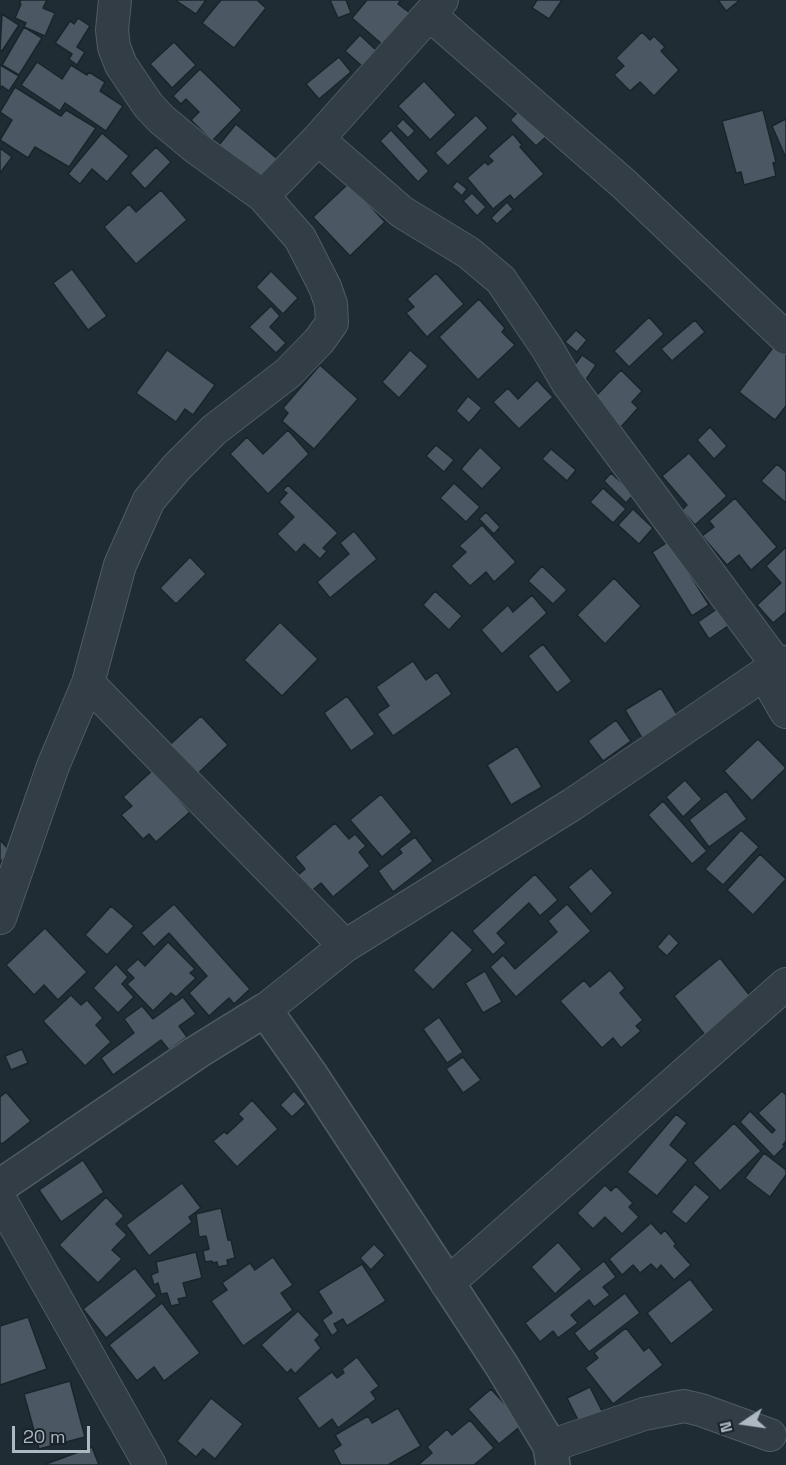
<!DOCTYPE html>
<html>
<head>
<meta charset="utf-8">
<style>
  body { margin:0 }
  #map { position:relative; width:786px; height:1465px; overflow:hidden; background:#202c34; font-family:"Space Grotesk",sans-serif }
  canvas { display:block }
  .north { position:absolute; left:714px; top:1393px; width:60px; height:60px; -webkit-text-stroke:4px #192229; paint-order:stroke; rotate:257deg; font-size:16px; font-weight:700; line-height:24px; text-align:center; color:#adb8c2 }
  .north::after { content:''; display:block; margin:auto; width:21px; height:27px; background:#adb8c2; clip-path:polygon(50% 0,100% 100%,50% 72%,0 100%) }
  .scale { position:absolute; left:12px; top:1426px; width:78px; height:27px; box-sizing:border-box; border:3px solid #adb8c2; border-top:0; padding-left:8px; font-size:18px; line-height:21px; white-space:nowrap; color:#adb8c2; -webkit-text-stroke:4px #192229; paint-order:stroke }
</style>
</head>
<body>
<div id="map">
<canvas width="786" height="1465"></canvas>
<div class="north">N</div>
<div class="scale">20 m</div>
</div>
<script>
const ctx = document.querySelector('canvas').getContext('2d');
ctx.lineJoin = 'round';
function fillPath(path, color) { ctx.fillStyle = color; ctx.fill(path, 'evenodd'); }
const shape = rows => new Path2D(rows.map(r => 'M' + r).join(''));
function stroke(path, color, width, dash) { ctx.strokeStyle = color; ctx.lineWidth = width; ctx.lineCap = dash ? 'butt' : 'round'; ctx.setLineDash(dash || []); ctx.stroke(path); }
const building = shape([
  [21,0,47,0,43,8,55,13,45,36,24,27,26,23,15,18,21,4,19,3,21,0],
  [175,0,206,0,196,14,175,0],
  [221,0,257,0,266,8,234,48,202,23,221,0],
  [330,0,346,0,351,13,338,18,330,0],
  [367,0,401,0,398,4,410,13,383,45,352,18,367,0],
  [537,0,562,0,549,19,532,8,537,0],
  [718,0,740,0,726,11,718,0],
  [2,14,19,25,2,51,0,50,2,14],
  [78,18,90,26,77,47,85,52,77,65,69,59,72,54,55,43,70,21,74,24,78,18],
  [24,27,42,38,19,75,2,65,24,27],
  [642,32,650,40,654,36,665,47,661,51,679,70,654,96,640,82,630,91,614,75,624,66,616,58,642,32],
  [360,35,376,50,362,66,345,51,360,35],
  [174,42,196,65,172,88,150,64,174,42],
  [339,57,351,72,319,99,306,84,339,57],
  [37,62,62,79,71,65,87,75,89,72,105,82,100,91,123,106,106,131,65,103,60,111,21,85,37,62],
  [0,65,19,76,9,91,2,86,0,89,0,65],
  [200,69,242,110,212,141,191,120,199,112,186,99,181,104,173,96,200,69],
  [424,81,456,115,430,140,398,106,424,81],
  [15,87,61,116,66,110,96,128,69,167,35,147,28,158,0,140,12,120,0,112,15,87],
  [522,108,548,135,536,146,510,120,522,108],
  [763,110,776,162,773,163,776,176,744,185,741,172,736,173,722,121,763,110],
  [476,115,488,128,448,166,435,153,476,115],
  [403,119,415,131,408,138,396,126,403,119],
  [786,119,786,158,772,126,786,119],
  [236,124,280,161,263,182,219,145,236,124],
  [391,130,429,171,418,182,380,141,391,130],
  [102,133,129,156,107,182,92,169,80,184,68,174,102,133],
  [513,134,522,145,520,147,544,174,514,200,510,195,493,209,467,178,485,162,488,165,493,161,488,156,513,134],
  [156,147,171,162,145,189,130,173,156,147],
  [0,148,12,157,0,173,0,148],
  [457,181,467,189,462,196,452,187,457,181],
  [349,183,385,222,350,256,313,217,349,183],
  [161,190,187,220,136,264,104,227,129,204,136,212,161,190],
  [472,193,486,207,477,216,463,201,472,193],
  [507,202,513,209,497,224,491,218,507,202],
  [72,269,107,316,88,330,53,283,72,269],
  [271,271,298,298,283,314,256,287,271,271],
  [436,273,464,304,427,337,406,313,414,307,407,299,436,273],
  [479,299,505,328,502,332,515,345,478,380,439,337,479,299],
  [271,306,280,316,270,327,286,343,276,353,249,327,271,306],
  [649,317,664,334,629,367,614,351,649,317],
  [695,320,705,332,672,361,661,349,695,320],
  [576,330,587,340,577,352,565,342,576,330],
  [775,345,786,353,786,406,775,420,739,392,775,345],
  [167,350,215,385,193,415,185,409,176,422,136,393,167,350],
  [410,350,428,366,399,398,382,382,410,350],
  [582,355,596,365,583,384,568,374,582,355],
  [320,365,358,399,314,449,282,421,288,413,283,408,320,365],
  [621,370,642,391,632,402,638,408,621,427,593,399,621,370],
  [537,380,553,397,519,429,493,402,508,388,518,399,537,380],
  [468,396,482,408,469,423,456,411,468,396],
  [710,427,727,446,714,459,697,440,710,427],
  [288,430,309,454,268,494,230,454,247,437,263,454,288,430],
  [436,445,454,460,444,472,426,456,436,445],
  [480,447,502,468,482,489,461,469,480,447],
  [551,449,576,470,567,481,542,459,551,449],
  [689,453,727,496,695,525,682,510,687,505,662,476,689,453],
  [777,464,786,472,786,503,761,481,777,464],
  [611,473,634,494,626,503,604,481,611,473],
  [454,483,480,507,466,522,440,498,454,483],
  [288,485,338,533,323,548,327,551,320,559,304,544,296,553,277,534,294,517,279,502,287,493,283,490,288,485],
  [603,488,626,509,613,523,590,502,603,488],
  [735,498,777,547,751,570,739,555,727,565,702,536,714,527,709,521,735,498],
  [633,509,653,528,639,544,618,525,633,509],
  [486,512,500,527,494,534,479,519,486,512],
  [482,525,516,562,494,582,486,572,470,586,451,566,466,552,459,546,482,525],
  [354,531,377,559,330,598,317,582,349,554,340,543,354,531],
  [669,541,709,605,692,616,652,552,669,541],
  [786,547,786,612,773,623,757,605,781,583,766,566,786,547],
  [190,557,206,574,176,604,160,588,190,557],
  [542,566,567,590,553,604,528,581,542,566],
  [614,578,641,606,605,644,577,615,614,578],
  [435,591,462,616,449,630,423,605,435,591],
  [532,595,547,613,502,654,481,630,508,605,513,612,532,595],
  [717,609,728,626,709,639,698,622,717,609],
  [280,622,318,659,282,696,244,660,280,622],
  [543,644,572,681,557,693,528,656,543,644],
  [413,661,426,680,437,672,452,694,393,736,377,714,389,706,376,687,413,661],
  [661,688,678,716,642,738,625,710,661,688],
  [347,696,375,734,351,751,324,713,347,696],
  [201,716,228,745,190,781,163,751,201,716],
  [616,720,631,741,603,761,588,741,616,720],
  [758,739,786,768,752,801,724,771,758,739],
  [517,746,542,787,511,805,487,765,517,746],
  [153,770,190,812,156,842,149,834,143,839,121,815,132,806,123,797,153,770],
  [685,780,702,799,683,817,666,797,685,780],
  [726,791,747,819,709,847,689,820,726,791],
  [381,794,412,832,382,857,350,820,381,794],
  [663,801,707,851,692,864,648,815,663,801],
  [335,823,349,839,355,834,366,846,359,852,370,866,333,897,321,883,309,893,296,877,305,869,295,857,335,823],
  [741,830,759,847,723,885,705,869,741,830],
  [415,837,433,861,393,892,378,871,402,853,399,849,415,837],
  [0,840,11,852,0,862,0,840],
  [760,854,786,879,753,915,727,890,760,854],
  [591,868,613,893,591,914,568,887,591,868],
  [535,874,558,900,540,916,529,903,497,933,506,943,493,955,472,931,535,874],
  [174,904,250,989,234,1004,229,998,209,1016,189,993,207,976,169,933,154,947,141,933,174,904],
  [567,904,591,931,516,997,490,967,503,955,515,969,557,932,548,921,567,904],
  [111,906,134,926,107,955,85,935,111,906],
  [45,928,87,972,58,1000,44,985,34,995,6,965,45,928],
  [452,930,473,950,433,990,413,970,452,930],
  [669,933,679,943,667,956,657,947,669,933],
  [168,942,195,969,190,973,196,978,176,997,171,993,153,1011,127,984,134,978,126,970,138,959,145,966,168,942],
  [720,958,751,997,705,1035,674,996,720,958],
  [116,964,128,977,122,984,134,997,118,1013,93,988,116,964],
  [610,970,625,988,620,993,643,1020,636,1026,641,1031,621,1048,613,1038,602,1048,560,1001,584,980,590,987,610,970],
  [485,971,502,1002,483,1013,465,983,485,971],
  [71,995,81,1005,87,1000,103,1018,96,1025,111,1042,85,1066,43,1021,71,995],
  [183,997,196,1014,179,1026,187,1037,169,1050,161,1040,113,1075,101,1058,134,1033,124,1019,142,1006,153,1019,183,997],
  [439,1017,463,1052,447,1063,423,1029,439,1017],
  [22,1049,28,1063,11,1070,5,1056,22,1049],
  [463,1057,481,1080,463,1093,446,1069,463,1057],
  [294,1091,306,1104,292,1117,280,1105,294,1091],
  [782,1091,786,1095,786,1141,783,1145,785,1146,774,1157,740,1122,750,1111,772,1133,775,1130,758,1113,782,1091],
  [6,1092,31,1121,2,1144,0,1142,0,1097,6,1092],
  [252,1100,278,1129,237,1167,213,1141,224,1132,227,1134,243,1119,238,1114,252,1100],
  [676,1114,687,1123,670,1145,688,1160,657,1196,627,1172,676,1114],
  [734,1123,761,1151,720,1191,693,1163,734,1123],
  [764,1153,786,1170,786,1175,770,1197,745,1178,764,1153],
  [83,1160,104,1192,61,1222,39,1190,83,1160],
  [182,1183,201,1208,189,1217,192,1222,149,1256,126,1225,182,1183],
  [695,1184,710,1197,686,1224,671,1212,695,1184],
  [605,1185,611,1191,616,1186,633,1203,629,1207,639,1217,622,1234,605,1217,593,1229,577,1213,605,1185],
  [106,1197,124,1216,116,1224,127,1235,112,1250,122,1259,98,1283,59,1245,106,1197],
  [221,1208,228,1240,231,1240,235,1258,227,1260,228,1265,218,1267,217,1262,212,1263,212,1261,205,1262,203,1251,209,1249,206,1236,199,1237,196,1214,221,1208],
  [651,1223,661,1234,665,1230,676,1244,674,1246,691,1265,674,1280,661,1265,657,1270,651,1264,640,1273,633,1265,622,1275,609,1259,651,1223],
  [558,1242,582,1269,555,1294,531,1267,558,1242],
  [374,1244,385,1255,371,1270,360,1258,374,1244],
  [196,1252,202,1278,183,1283,187,1297,178,1299,180,1304,171,1306,167,1293,161,1294,158,1283,154,1285,151,1275,158,1272,156,1262,196,1252],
  [273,1257,293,1285,281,1293,293,1310,243,1346,211,1301,227,1290,222,1283,250,1263,255,1270,273,1257],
  [604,1261,616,1277,603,1287,610,1295,594,1307,589,1300,571,1315,578,1323,558,1338,553,1331,540,1342,525,1323,604,1261],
  [362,1264,386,1301,347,1326,343,1319,334,1324,338,1331,332,1336,322,1320,332,1313,318,1291,362,1264],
  [135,1268,157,1296,106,1338,83,1309,135,1268],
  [690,1279,714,1310,671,1344,647,1313,690,1279],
  [625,1293,640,1313,589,1352,574,1333,625,1293],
  [162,1303,200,1353,164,1381,154,1367,137,1381,109,1345,162,1303],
  [298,1311,320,1335,315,1340,321,1348,295,1374,291,1369,287,1373,261,1345,298,1311],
  [28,1317,47,1369,0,1385,0,1326,28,1317],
  [626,1328,644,1351,649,1347,663,1365,613,1404,585,1368,598,1358,594,1353,626,1328],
  [357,1357,379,1386,371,1392,376,1399,338,1428,332,1419,319,1429,297,1398,332,1372,337,1378,344,1373,342,1369,357,1357],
  [70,1381,85,1437,39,1449,24,1394,70,1381],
  [590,1387,604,1415,581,1426,567,1398,590,1387],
  [491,1389,523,1424,499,1444,468,1409,491,1389],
  [211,1398,243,1424,215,1459,203,1449,196,1457,177,1441,211,1398],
  [398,1408,421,1446,388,1465,341,1465,333,1450,341,1445,335,1435,368,1416,372,1423,398,1408],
  [470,1420,494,1448,474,1465,418,1465,432,1453,427,1447,447,1429,452,1435,470,1420],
  [92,1447,99,1465,47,1465,46,1464,92,1447]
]);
const minor = shape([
  [430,15,624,184,786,338],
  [318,139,402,212,469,253,501,280,547,348,567,382,778,666],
  [263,196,318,139,442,0],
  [764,674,786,712],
  [88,683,345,946],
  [0,918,53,766,88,683,120,565,149,500,177,467,214,430,288,373,319,341,332,323,331,304,325,287,300,238,263,196,196,148,161,119,148,105,121,65,114,47,112,30,115,0],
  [265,1010,345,946,573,804,764,674,786,662],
  [0,1199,150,1465],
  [447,1284,786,984],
  [550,1446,644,1414,684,1406,701,1410,770,1435]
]);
const tertiary = shape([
  [0,1186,197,1052,265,1010,311,1075,502,1366,550,1446,553,1465]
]);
fillPath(building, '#4b5863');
stroke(building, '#1b242b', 1.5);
stroke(minor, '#515b63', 34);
stroke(tertiary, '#515b63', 36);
stroke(minor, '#333d45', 32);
stroke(tertiary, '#333d45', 33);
</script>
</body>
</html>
